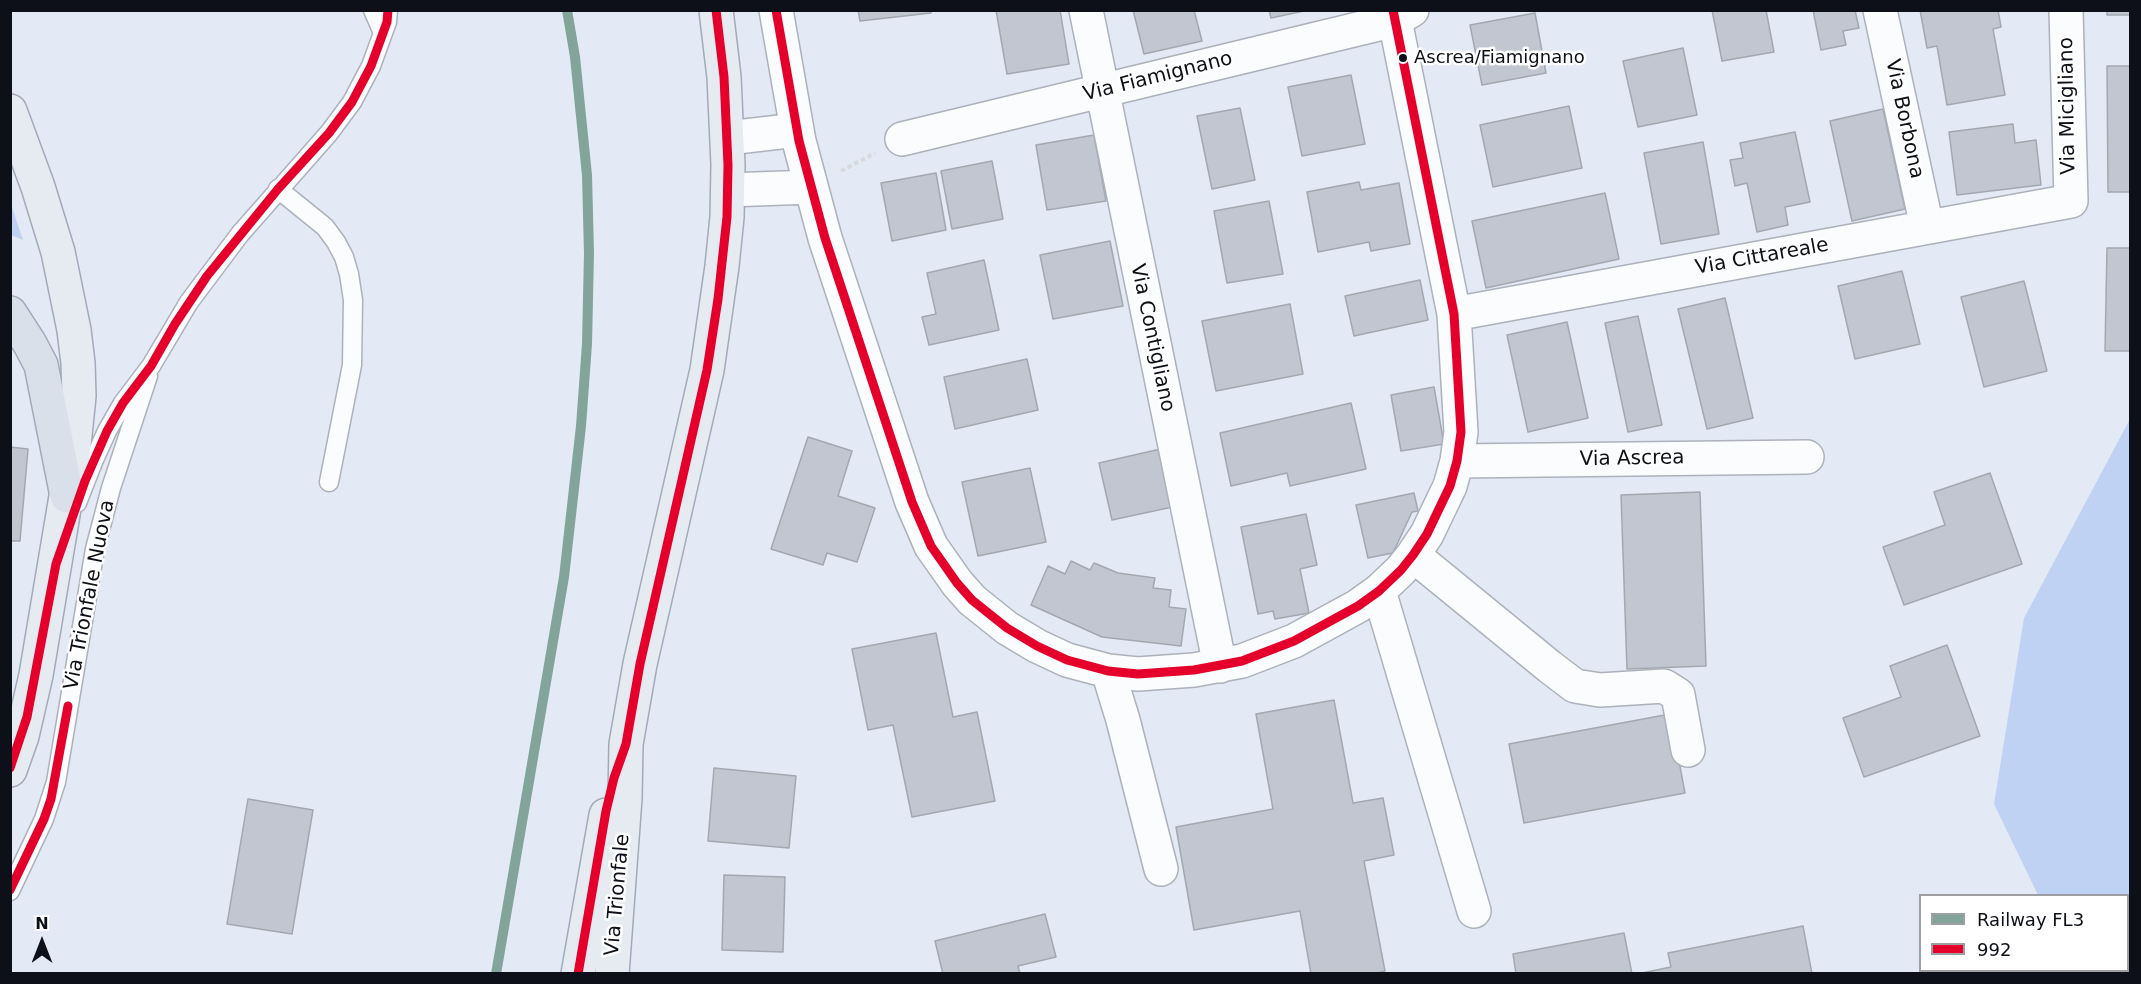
<!DOCTYPE html>
<html>
<head>
<meta charset="utf-8">
<style>
  body { margin:0 }
  #map { position:relative; width:2141px; height:984px; overflow:hidden; background:#e3e9f5; font-family:"DejaVu Sans",sans-serif }
  canvas { display:block }
  .frame { position:absolute; inset:0; border:12px solid #0d1018; pointer-events:none }
  .legend { position:absolute; left:1919px; top:894px; width:210px; height:78px; box-sizing:border-box; background:#fff; border:2px solid #9e9fa3; margin:0; padding:8px 10px; list-style:none; font-size:18px; color:#0d1018 }
  .legend li { display:flex; align-items:center; gap:12px; height:30px }
  .legend b { width:30px; border:2px solid #9e9fa3 }
  .north { position:absolute; left:12px; top:912px; width:60px; height:60px; -webkit-text-stroke:4px #fff; paint-order:stroke; rotate:0deg; font-size:16px; font-weight:700; line-height:24px; text-align:center; color:#0d1018 }
  .north::after { content:''; display:block; margin:auto; width:21px; height:27px; background:#0d1018; clip-path:polygon(50% 0,100% 100%,50% 72%,0 100%) }
</style>
</head>
<body>
<div id="map">
<canvas width="2141" height="984"></canvas>
<div class="frame"></div>
<ul class="legend">
<li><b style="height:8px;background:#82a499"></b>Railway FL3</li>
<li><b style="height:8px;background:#e4002b"></b>992</li>
</ul>
<div class="north">N</div>
</div>
<script>
const ctx = document.querySelector('canvas').getContext('2d');
ctx.lineJoin = 'round';
function fillPath(path, color) { ctx.fillStyle = color; ctx.fill(path, 'evenodd'); }
const shape = rows => new Path2D(rows.map(r => 'M' + r).join(''));
function stroke(path, color, width, dash) { ctx.strokeStyle = color; ctx.lineWidth = width; ctx.lineCap = dash ? 'butt' : 'round'; ctx.setLineDash(dash || []); ctx.stroke(path); }
function label(font, color, halo, rows, align = 'center') {
  ctx.font = font + ' "DejaVu Sans",sans-serif'; ctx.lineWidth = 5; ctx.setLineDash([]); ctx.textBaseline = 'middle'; ctx.strokeStyle = halo; ctx.fillStyle = color; for (const [text, x, y, turn = 0] of rows) {
    ctx.save(); ctx.translate(x, y); ctx.rotate((+turn || 0) * Math.PI / 180); ctx.textAlign = isNaN(turn) ? turn : align; if (halo) ctx.strokeText(text, 0, 0); ctx.fillText(text, 0, 0); ctx.restore();
  }
}
const green = shape([
  [10,204,11,204,23,240,11,235],
  [2130,419,2130,973,2075,973,2074,971,2128,970,2128,896,2038,895,1994,804,2024,618]
]);
const building = shape([
  [858,10,931,10,931,13,860,21,858,10],
  [996,10,1060,10,1069,64,1007,74,996,10],
  [1133,10,1194,10,1202,41,1144,54,1133,10],
  [1269,10,1309,10,1271,18,1269,10],
  [1712,10,1766,10,1774,52,1722,61,1712,10],
  [1813,10,1855,10,1859,28,1843,31,1846,45,1821,50,1813,10],
  [1920,10,1998,10,2001,27,1993,29,2005,95,1947,105,1937,46,1927,48,1920,10],
  [2107,10,2130,10,2130,15,2107,15,2107,10],
  [1535,13,1546,73,1482,85,1470,25,1535,13],
  [1683,48,1697,115,1638,127,1623,61,1683,48],
  [2107,66,2130,66,2130,192,2108,192,2107,66],
  [1351,75,1365,144,1302,156,1288,87,1351,75],
  [1569,106,1582,168,1493,187,1480,125,1569,106],
  [1240,108,1255,180,1212,189,1197,116,1240,108],
  [1883,109,1905,209,1852,221,1830,121,1883,109],
  [2013,124,2015,143,2036,140,2041,185,1957,195,1949,132,2013,124],
  [1795,132,1810,202,1785,207,1788,225,1757,232,1747,183,1735,186,1730,160,1743,158,1740,143,1795,132],
  [1094,135,1106,201,1047,210,1036,145,1094,135],
  [1703,142,1719,234,1661,244,1644,153,1703,142],
  [992,161,1003,219,952,229,941,171,992,161],
  [936,173,946,230,892,241,881,183,936,173],
  [1359,182,1361,190,1399,183,1410,244,1371,251,1369,242,1318,252,1307,192,1359,182],
  [1605,193,1619,259,1486,288,1472,221,1605,193],
  [1269,201,1283,274,1227,283,1214,211,1269,201],
  [1110,241,1123,306,1053,319,1040,255,1110,241],
  [2107,248,2130,248,2130,351,2105,351,2107,248],
  [984,260,999,330,929,345,922,317,936,314,927,273,984,260],
  [1902,271,1920,344,1855,359,1838,286,1902,271],
  [1420,280,1428,320,1354,336,1345,296,1420,280],
  [2024,281,2047,371,1984,387,1961,297,2024,281],
  [1725,298,1753,418,1707,429,1678,309,1725,298],
  [1290,304,1303,374,1216,391,1202,321,1290,304],
  [1638,316,1662,425,1628,432,1605,323,1638,316],
  [1567,322,1588,418,1528,432,1507,335,1567,322],
  [1027,359,1038,410,955,429,944,377,1027,359],
  [1434,387,1444,444,1401,451,1391,395,1434,387],
  [1351,403,1366,469,1290,486,1287,473,1231,486,1220,433,1351,403],
  [808,437,852,451,838,496,875,508,857,562,827,553,823,565,771,549,808,437],
  [10,447,28,449,20,541,10,541,10,447],
  [1165,448,1177,506,1112,520,1099,463,1165,448],
  [1030,468,1046,542,978,556,962,482,1030,468],
  [1990,473,2022,564,1904,605,1883,547,1945,525,1934,492,1990,473],
  [1700,492,1706,666,1627,669,1621,495,1700,492],
  [1414,493,1418,511,1412,512,1393,553,1368,558,1356,505,1414,493],
  [1306,514,1317,565,1300,569,1309,613,1275,619,1273,611,1258,614,1241,527,1306,514],
  [1071,561,1090,570,1094,563,1118,573,1155,578,1153,588,1171,590,1169,607,1186,609,1181,646,1102,637,1031,605,1048,566,1065,574,1071,561],
  [936,633,953,717,977,712,995,801,912,817,893,725,868,730,852,649,936,633],
  [1947,645,1980,736,1864,777,1843,718,1901,697,1890,666,1947,645],
  [1334,700,1353,803,1383,798,1394,855,1364,861,1385,971,1372,974,1311,974,1300,911,1194,930,1176,827,1273,809,1256,714,1334,700],
  [1670,714,1685,793,1524,823,1509,744,1670,714],
  [714,768,796,776,789,848,708,841,714,768],
  [248,799,313,810,292,934,227,924,248,799],
  [724,875,785,877,783,952,722,950,724,875],
  [1045,914,1056,957,1018,966,1020,974,943,974,935,941,1045,914],
  [1803,926,1812,974,1637,974,1671,967,1668,953,1803,926],
  [1624,933,1632,974,1516,974,1513,954,1624,933]
]);
const path = shape([
  [841,171,875,153]
]);
const service = shape([
  [373,10,383,33],
  [278,189,325,227,336,242,344,257,349,274,353,300,352,365,329,482],
  [77,503,93,462,107,431,123,403,151,366,189,302,240,234,329,133,352,102,371,66,387,22,388,10],
  [10,891,44,819,56,782,95,549,111,488,148,376]
]);
const minor = shape([
  [776,10,799,141,825,238,912,502,931,546,957,583,972,600,1007,628,1037,646,1067,660,1108,671,1138,674,1194,670,1242,661,1294,641,1358,606,1379,591,1401,570,1413,555,1427,534,1450,486,1457,461,1461,432,1454,314,1393,10],
  [1086,10,1220,666],
  [1880,10,1927,227],
  [728,138,797,130],
  [902,139,1395,20,1412,10],
  [728,190,811,187],
  [1454,314,2071,201,2066,10],
  [1457,461,1807,457],
  [1413,555,1550,667,1575,686,1600,690,1664,686,1678,695,1688,750],
  [1379,591,1474,911],
  [1108,671,1123,720,1161,869]
]);
const primary = shape([
  [10,111,38,187,58,252,74,330,78,363,79,396,73,455,36,675,22,736,10,770],
  [578,974,606,815],
  [612,974,625,798,626,744,640,664,707,370,722,266,727,217,728,165,724,77,716,10]
]);
const motorway = shape([
  [10,313,30,344,41,365,67,496]
]);
const bus1 = shape([
  [776,10,799,141,825,238,912,502,931,546,957,583,972,600,1007,628,1037,646,1067,660,1108,671,1138,674,1194,670,1242,661,1294,641,1358,606,1379,591,1401,570,1413,555,1427,534,1450,486,1457,461,1461,432,1454,314,1393,10],
  [10,768,27,717,56,564,85,481,107,431,123,403,151,366,175,324,207,276,278,189,329,133,352,102,371,66,387,22,388,10],
  [10,890,44,819,51,799,68,706],
  [578,974,606,811,614,778,626,744,640,664,707,370,718,299,727,217,728,165,724,77,716,10]
]);
const rail1 = shape([
  [496,974,564,577,581,426,587,344,589,253,587,175,575,57,567,10]
]);
const markers = [
  [1403,58,5,"#0d1018"]
];
const busNames = [
  ["Ascrea/Fiamignano",1414,58]
];
const streetNames = [
  ["Via Fiamignano",1158,77,-14],
  ["Via Micigliano",2068,106,-91],
  ["Via Borbona",1904,119,78],
  ["Via Cittareale",1762,257,-10],
  ["Via Contigliano",1152,338,78],
  ["Via Ascrea",1632,459,-1],
  ["Via Trionfale Nuova",90,595,-79],
  ["Via Trionfale",618,895,-85]
];
fillPath(green, '#c0d2f3');
fillPath(building, '#c1c6d0');
stroke(building, '#a3a8b0', 1.5);
stroke(service, '#acb1ba', 21);
stroke(minor, '#acb1ba', 36);
stroke(primary, '#a2a9b8', 36);
stroke(motorway, '#a2a9b8', 36);
stroke(path, '#d7d9dd', 4, [4.5, 3]);
stroke(service, '#fbfcfe', 18);
stroke(minor, '#fbfcfe', 33);
stroke(primary, '#e6ebf2', 33);
stroke(motorway, '#dae0e9', 33);
stroke(bus1, '#e4002b', 9);
stroke(rail1, '#82a499', 10);
for (const [x, y, r, color] of markers) { const dot = new Path2D(); dot.arc(x, y, r, 0, 2 * Math.PI); ctx.fillStyle = color; ctx.fill(dot); stroke(dot, '#fff', 2); }
label('18px', '#0d1018', '#fff', busNames, 'left');
label('20px', '#0d1018', '#fff', streetNames);
</script>
</body>
</html>
